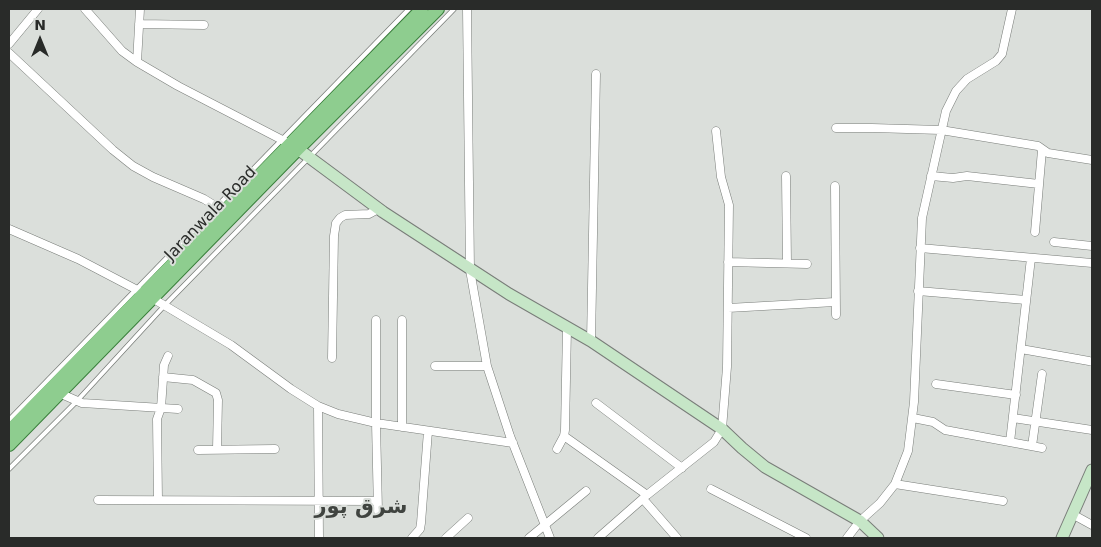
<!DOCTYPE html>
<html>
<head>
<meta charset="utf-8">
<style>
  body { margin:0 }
  #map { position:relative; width:1101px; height:547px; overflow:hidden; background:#dbdfdb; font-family:"DejaVu Sans",sans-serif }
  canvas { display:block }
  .frame { position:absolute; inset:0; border:10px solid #292b29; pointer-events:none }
  .north { position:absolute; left:15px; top:15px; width:50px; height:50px; -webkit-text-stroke:4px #dbdfdb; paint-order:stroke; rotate:0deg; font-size:14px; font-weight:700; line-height:20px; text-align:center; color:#292b29 }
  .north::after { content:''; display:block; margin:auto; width:18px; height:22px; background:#292b29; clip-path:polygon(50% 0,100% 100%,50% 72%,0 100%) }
</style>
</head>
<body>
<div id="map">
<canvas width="1101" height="547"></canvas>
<div class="frame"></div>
<div class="north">N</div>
</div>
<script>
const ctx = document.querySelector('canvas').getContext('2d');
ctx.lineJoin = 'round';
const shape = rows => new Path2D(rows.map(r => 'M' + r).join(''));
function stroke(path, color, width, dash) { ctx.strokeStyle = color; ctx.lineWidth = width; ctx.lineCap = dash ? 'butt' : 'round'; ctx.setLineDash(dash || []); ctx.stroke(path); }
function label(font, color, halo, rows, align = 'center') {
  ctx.font = font + ' "DejaVu Sans","Noto Sans Arabic",sans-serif'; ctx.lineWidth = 4; ctx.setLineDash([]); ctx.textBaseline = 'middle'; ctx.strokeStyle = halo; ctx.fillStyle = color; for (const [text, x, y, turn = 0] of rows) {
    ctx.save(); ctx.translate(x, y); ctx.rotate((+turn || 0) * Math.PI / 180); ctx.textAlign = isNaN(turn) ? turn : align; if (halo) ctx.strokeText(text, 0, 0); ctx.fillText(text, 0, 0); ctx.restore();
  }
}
const lane = shape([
  [9,420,409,9],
  [9,469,76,402,165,305,454,9]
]);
const street = shape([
  [85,9,122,51,137,62,178,86,290,144],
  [467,9,470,270,487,366,510,436,550,538],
  [139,24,204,25],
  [9,44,38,9],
  [9,53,113,150,133,166,153,177,204,199,217,207],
  [137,62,140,9],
  [836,128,872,128,941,130,1038,146,1048,153,1092,160],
  [786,176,787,263],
  [931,176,953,178,967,176,1039,184],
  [835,186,836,315],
  [9,229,78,259,143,293],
  [1035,232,1042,150],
  [1054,242,1092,246],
  [920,248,1092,263],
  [728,262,807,264],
  [918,291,1026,300],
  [152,298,231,345,291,389,318,406,338,414,376,423,513,443],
  [728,308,835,302],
  [376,320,376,423,378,511],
  [402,320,402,427],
  [591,341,596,74],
  [1021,349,1089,361],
  [332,358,334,236,336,223,340,218,345,215,369,214,378,209],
  [435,366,487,366],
  [163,377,193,380,216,393,218,400,217,449],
  [936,384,1016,395],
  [59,393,82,403,178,409],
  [596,403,682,468],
  [318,406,319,538],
  [913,418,933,422,945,430,1042,448],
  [1013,418,1092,430],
  [564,436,647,495],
  [1010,442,1031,258],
  [1032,446,1042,374],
  [557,449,564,436,565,430,567,328],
  [198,450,275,449],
  [895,484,1003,501],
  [711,489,806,538],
  [643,499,677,538],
  [98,500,377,501],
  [158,500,157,419,161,408,164,365,168,356],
  [1072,514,1092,525],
  [412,538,420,529,421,523,428,431],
  [446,538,468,518],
  [529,538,586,491],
  [598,538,647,495,714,442,722,429,727,367,729,205,721,177,716,131],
  [847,538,860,521,880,503,895,484,908,451,914,402,922,218,946,111,956,91,967,79,996,61,1002,54,1012,9]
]);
const secondary = shape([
  [298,149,383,212,509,294,591,341,722,429,742,448,765,467,860,521,878,538],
  [1062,538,1092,470]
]);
const primary = shape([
  [9,431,422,9],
  [9,445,298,149,438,9]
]);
const streetNames = [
  ["Jaranwala Road",211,214,-46]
];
const districtNames = [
  ["شرق پور",361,508]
];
stroke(lane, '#797d79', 5.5);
stroke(street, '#797d79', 9);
stroke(secondary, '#797d79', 13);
stroke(primary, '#397f3b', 14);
stroke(lane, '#fff', 4);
stroke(street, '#fff', 8);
stroke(secondary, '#c6e6c7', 11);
stroke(primary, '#8ecd8f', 12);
label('16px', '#292b29', '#dbdfdb', streetNames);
label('bold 21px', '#404440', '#dbdfdb', districtNames);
</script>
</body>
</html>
